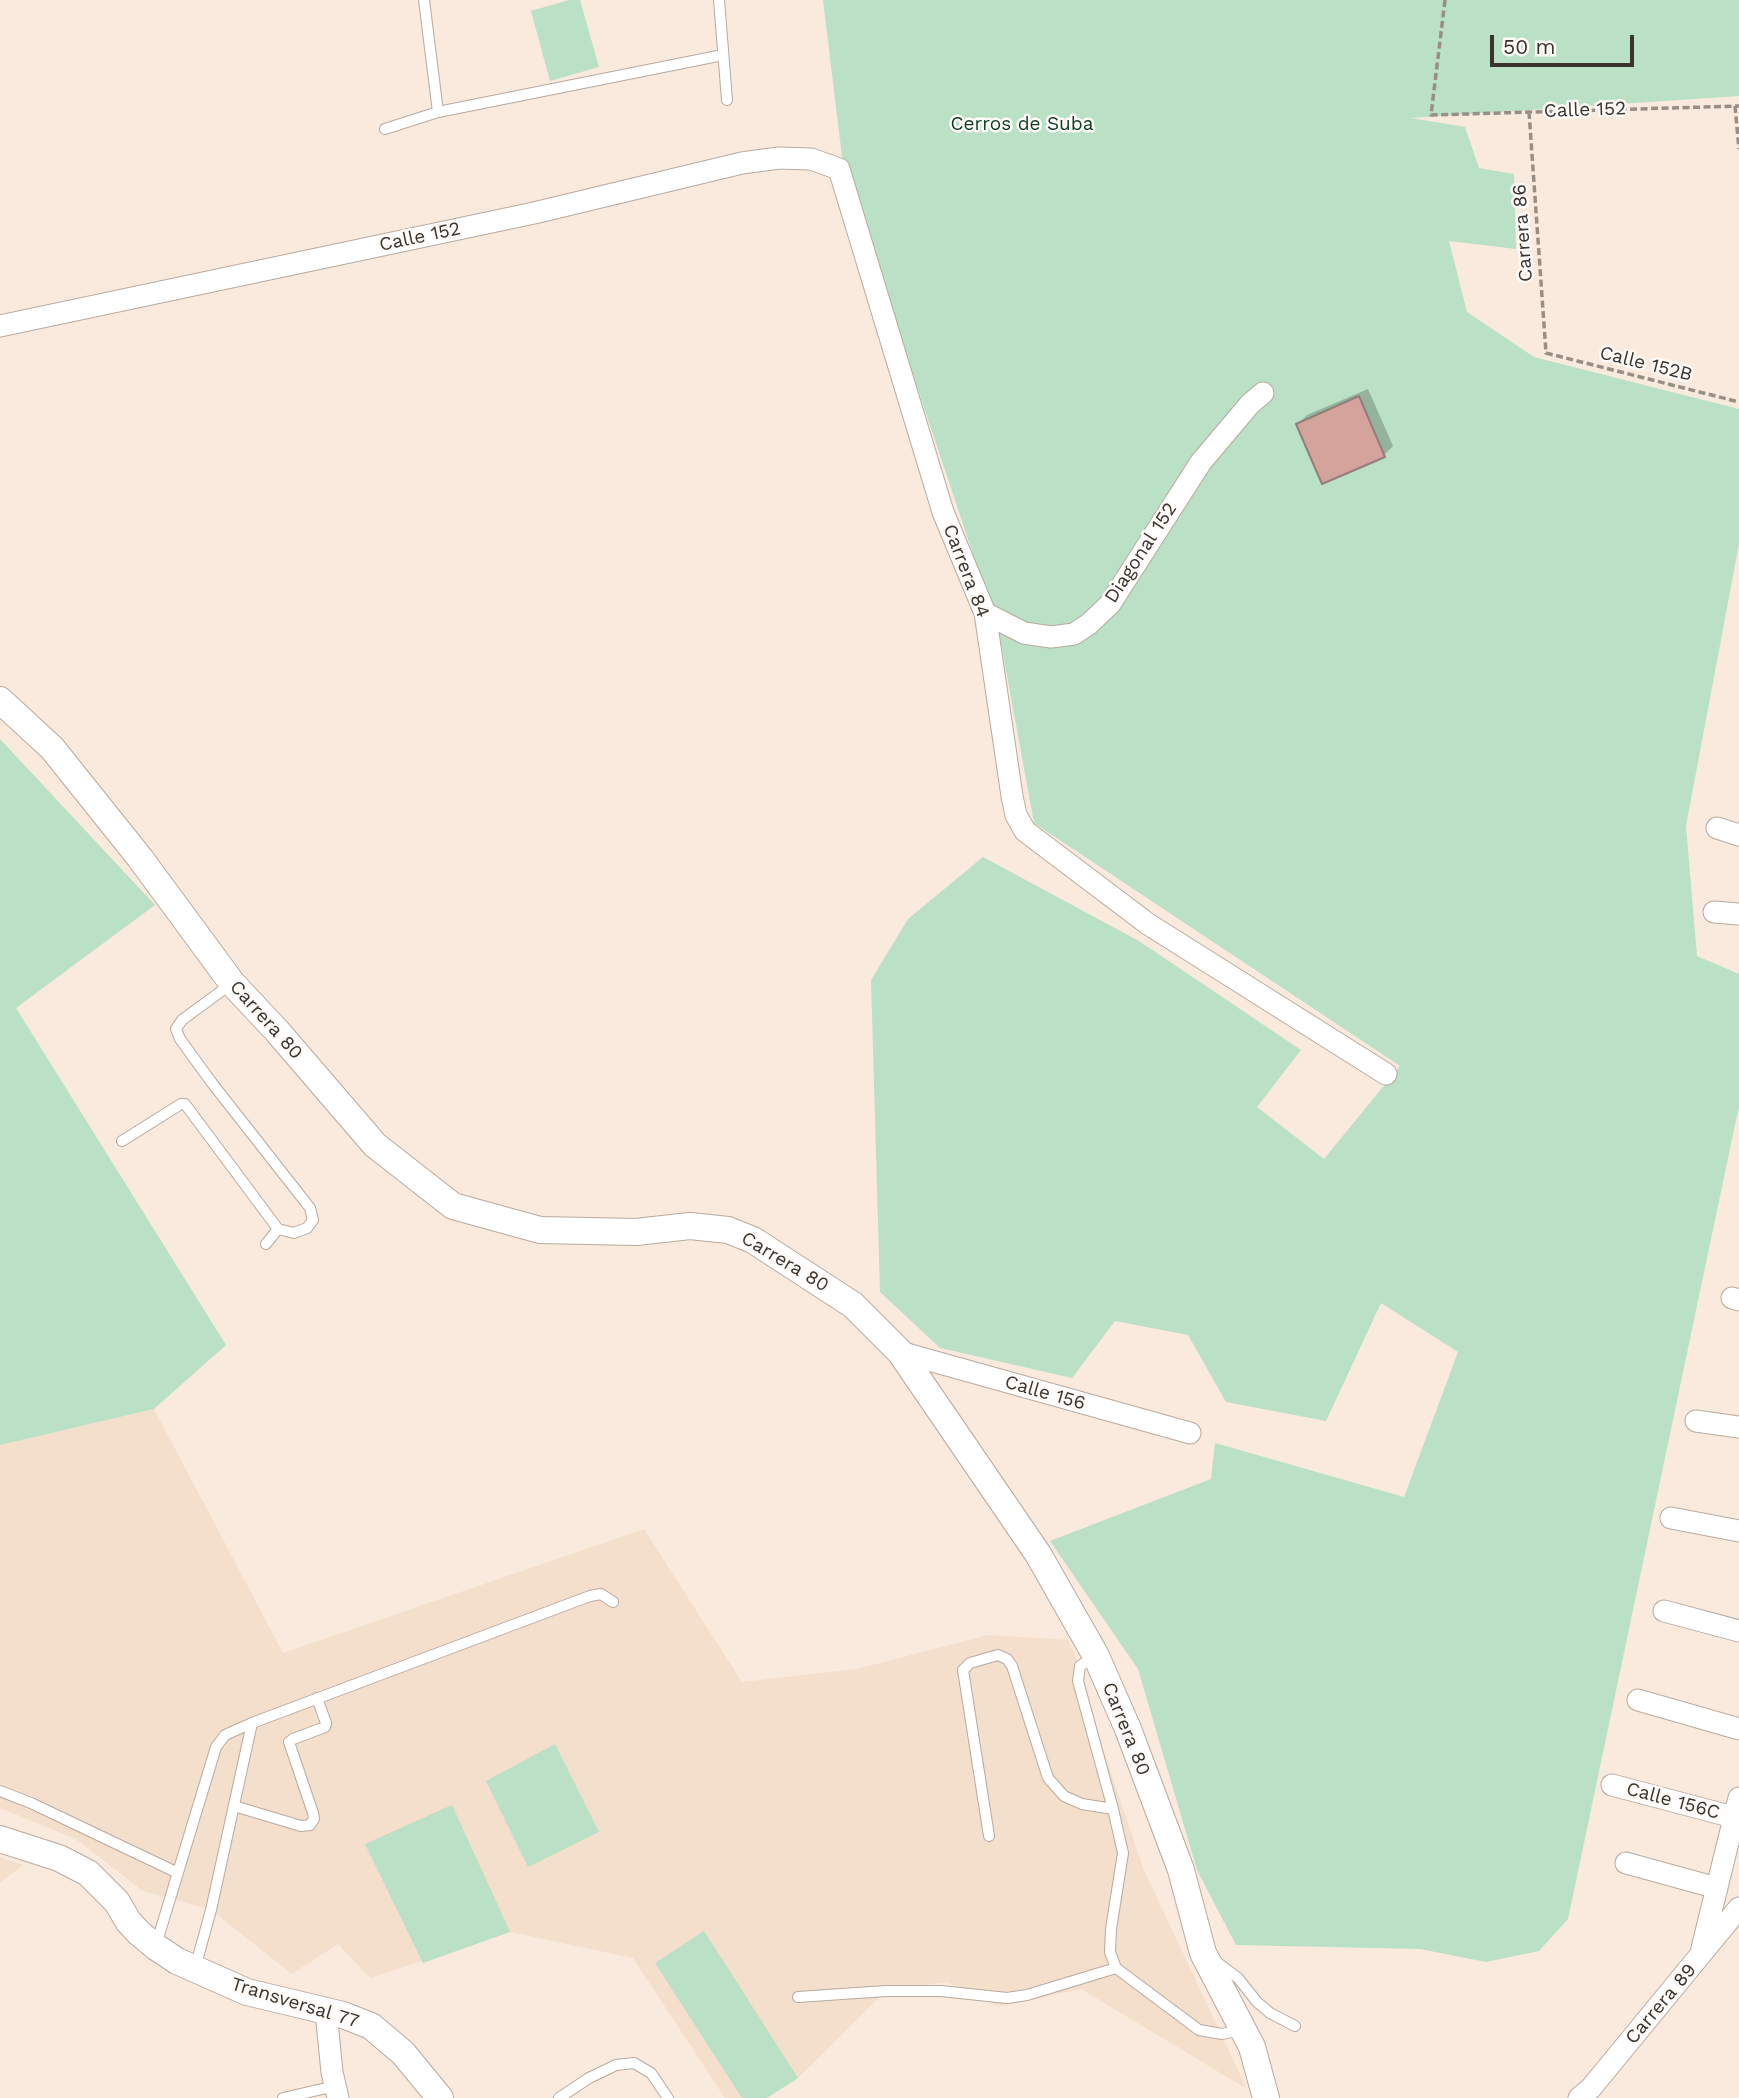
<!DOCTYPE html>
<html>
<head>
<meta charset="utf-8">
<style>
  body { margin:0 }
  #map { position:relative; width:1739px; height:2098px; overflow:hidden; background:#faeade; font-family:"Work Sans",sans-serif }
  canvas { display:block }
  .scale { position:absolute; left:1490px; top:35px; width:144px; height:32px; box-sizing:border-box; border:4px solid #3a342f; border-top:0; padding-left:9px; font-size:21px; line-height:24px; white-space:nowrap; color:#3a342f; -webkit-text-stroke:5px #fdfaf7; paint-order:stroke }
</style>
</head>
<body>
<div id="map">
<canvas width="1739" height="2098"></canvas>
<div class="scale">50 m</div>
</div>
<script>
const ctx = document.querySelector('canvas').getContext('2d');
ctx.lineJoin = 'round';
function fillPath(path, color) { ctx.fillStyle = color; ctx.fill(path, 'evenodd'); }
const shape = rows => new Path2D(rows.map(r => 'M' + r).join(''));
function stroke(path, color, width, dash) { ctx.strokeStyle = color; ctx.lineWidth = width; ctx.lineCap = dash ? 'butt' : 'round'; ctx.setLineDash(dash || []); ctx.stroke(path); }
function label(font, color, halo, rows, align = 'center') {
  ctx.font = font + ' "Work Sans",sans-serif'; ctx.lineWidth = 5; ctx.setLineDash([]); ctx.textBaseline = 'middle'; ctx.strokeStyle = halo; ctx.fillStyle = color; for (const [text, x, y, turn = 0] of rows) {
    ctx.save(); ctx.translate(x, y); ctx.rotate((+turn || 0) * Math.PI / 180); ctx.textAlign = isNaN(turn) ? turn : align; if (halo) ctx.strokeText(text, 0, 0); ctx.fillText(text, 0, 0); ctx.restore();
  }
}
const built = shape([
  [154,1409,283,1653,644,1529,742,1682,857,1669,988,1635,1068,1640,1080,1666,1102,1745,1143,1868,1247,2089,1081,1989,998,2007,948,1982,888,1989,798,2078,765,2098,725,2098,633,1958,510,1932,370,1978,338,1944,292,1974,211,1910,143,1891,76,1839,0,1808,0,1445],
  [0,1857,23,1865,0,1883]
]);
const green = shape([
  [569,0,580,0,599,67,550,81,531,11],
  [823,0,1739,0,1739,96,1411,118,1465,127,1479,168,1514,174,1516,249,1449,241,1467,312,1534,357,1739,409,1739,544,1686,826,1697,956,1739,974,1739,1106,1568,1919,1539,1951,1486,1962,1420,1949,1236,1945,1197,1870,1138,1669,1050,1541,1211,1479,1215,1443,1404,1497,1458,1352,1381,1303,1326,1421,1226,1402,1188,1335,1115,1321,1072,1378,940,1348,880,1292,871,980,908,919,983,857,1139,941,1301,1050,1257,1107,1324,1159,1400,1066,1034,823,999,632,843,165],
  [0,739,155,905,16,1008,226,1345,154,1409,0,1445],
  [555,1744,599,1832,528,1867,486,1781],
  [452,1805,510,1932,423,1963,365,1844],
  [704,1931,798,2078,767,2098,742,2098,655,1963]
]);
const shadow = shape([
  [1368,389,1393,446,1384,455,1323,482,1298,424,1307,415]
]);
const building = shape([
  [1359,396,1385,457,1322,484,1296,424,1359,396]
]);
const path = shape([
  [1445,0,1431,115,1739,106],
  [1735,106,1739,149],
  [1529,112,1546,353,1739,402]
]);
const service = shape([
  [424,0,438,112],
  [719,0,727,100],
  [385,129,438,112,723,55],
  [122,1141,181,1104,185,1104,278,1229,294,1233,307,1228,313,1220,310,1208,212,1083,180,1039,176,1029,182,1020,231,984],
  [266,1244,278,1229],
  [1095,1656,1080,1666,1078,1681,1113,1809,1123,1853,1111,1929,1110,1952,1116,1968,1199,2030,1222,2034,1241,2030],
  [0,1791,31,1803,178,1873],
  [234,1806,301,1826,310,1825,314,1819,313,1813,289,1742,293,1739,325,1727,326,1723,317,1698],
  [989,1836,963,1670,970,1663,998,1655,1007,1659,1012,1666,1048,1778,1064,1796,1082,1804,1113,1809],
  [156,1945,216,1747,225,1735,252,1723,590,1596,601,1594,613,1602],
  [1214,1960,1238,1978,1257,2002,1270,2013,1295,2026],
  [195,1968,211,1910,252,1723],
  [798,1997,886,1991,941,1991,1007,1998,1027,1995,1116,1968],
  [283,2098,335,2086],
  [559,2098,589,2078,616,2065,634,2063,651,2073,668,2098]
]);
const minor = shape([
  [0,326,534,213,742,163,779,158,811,159,839,169,943,512,985,613,1012,796,1016,815,1025,831,1148,924,1386,1074],
  [985,613,1024,633,1051,637,1074,634,1089,624,1110,604,1201,462,1250,404,1263,393],
  [1717,828,1739,835],
  [1714,912,1739,914],
  [1732,1298,1739,1300],
  [900,1352,1190,1433],
  [1696,1421,1739,1427],
  [1671,1518,1739,1531],
  [1664,1611,1739,1631],
  [1638,1700,1739,1729],
  [1612,1785,1733,1817],
  [1626,1863,1717,1888],
  [1702,1948,1739,1798],
  [326,2012,332,2072,338,2098],
  [1579,2098,1591,2088,1739,1908]
]);
const tertiary = shape([
  [0,700,52,748,140,858,232,983,277,1031,375,1145,453,1206,540,1230,636,1232,690,1226,728,1230,753,1240,853,1305,900,1352,1038,1554,1096,1656,1128,1729,1181,1870,1203,1953,1252,2047,1266,2098],
  [0,1839,59,1858,88,1873,117,1902,128,1921,139,1933,156,1947,177,1961,247,1992,343,2015,371,2026,403,2053,440,2098]
]);
const streetNames = [
  ["Calle 152",1585,110,-2],
  ["Carrera 86",1523,233,-94],
  ["Calle 152",420,237,-12],
  ["Calle 152B",1646,364,14],
  ["Diagonal 152",1141,553,-57],
  ["Carrera 84",966,571,69],
  ["Carrera 80",266,1020,48],
  ["Carrera 80",785,1262,31],
  ["Calle 156",1045,1393,16],
  ["Carrera 80",1126,1729,68],
  ["Calle 156C",1673,1801,15],
  ["Transversal 77",295,2003,17],
  ["Carrera 89",1661,2004,-50]
];
const parkNames = [
  ["Cerros de Suba",1022,124]
];
fillPath(built, '#f4decc');
fillPath(green, '#bae0c5');
fillPath(shadow, '#0003');
fillPath(building, '#d4a39c');
stroke(building, '#927f7c', 2);
stroke(service, '#b8aa9e', 12);
stroke(minor, '#b8aa9e', 23);
stroke(tertiary, '#b8aa9e', 28);
stroke(path, '#998e85', 3.5, [7, 3.5]);
stroke(service, '#fff', 10);
stroke(minor, '#fff', 21);
stroke(tertiary, '#fff', 26);
label('19px', '#3a342f', '#fdfaf7', streetNames);
label('19px', '#0a3d22', '#fdfaf7', parkNames);
</script>
</body>
</html>
